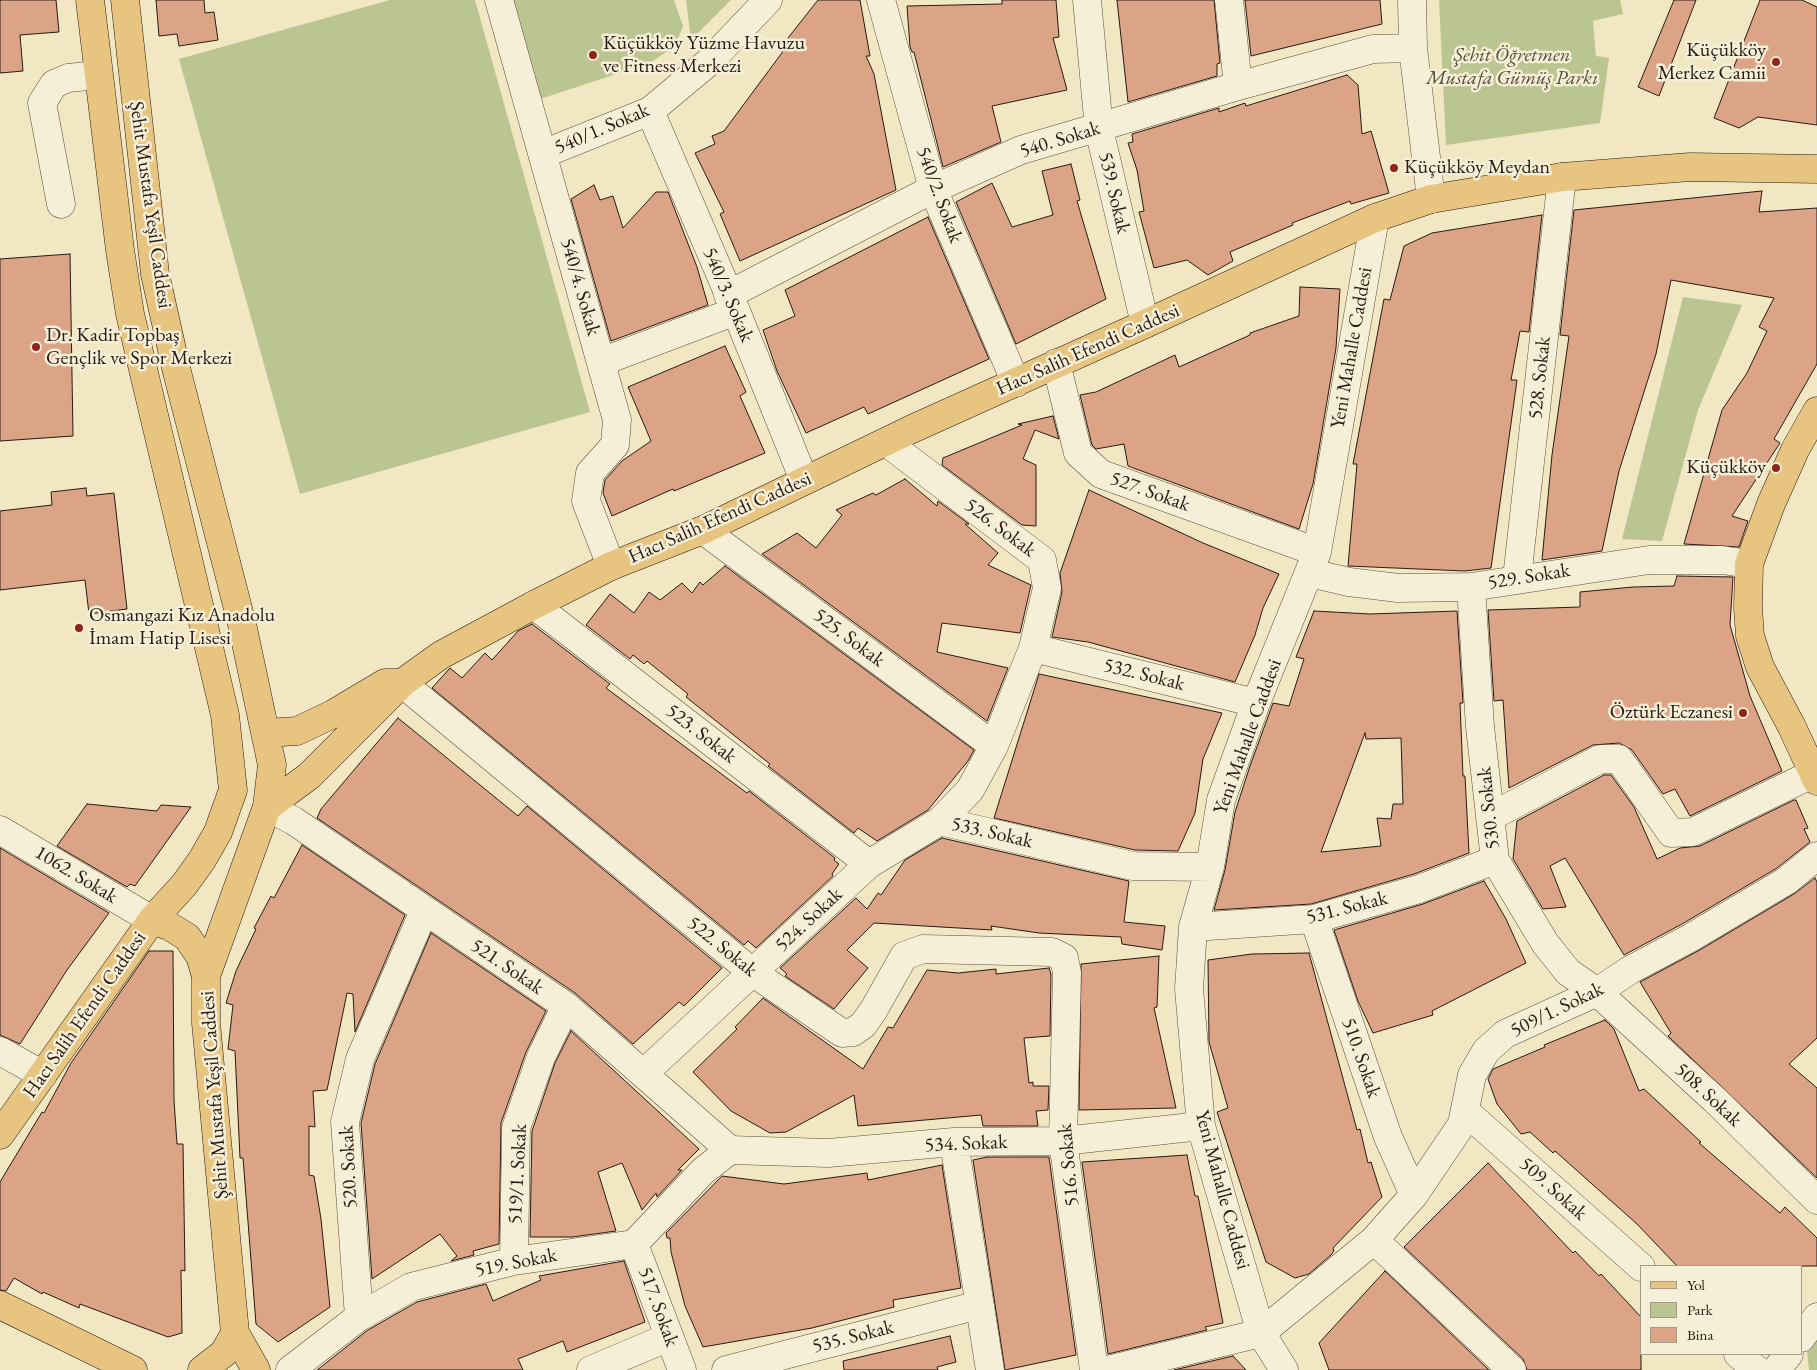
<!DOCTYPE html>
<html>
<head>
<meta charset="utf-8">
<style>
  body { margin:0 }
  #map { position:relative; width:1817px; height:1370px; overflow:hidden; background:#f1e7c2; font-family:"EB Garamond",serif }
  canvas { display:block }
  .legend { position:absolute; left:1640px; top:1265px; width:162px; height:90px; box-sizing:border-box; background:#f6efd7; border:1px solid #a49a89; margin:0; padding:6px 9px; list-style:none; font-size:15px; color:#291a13 }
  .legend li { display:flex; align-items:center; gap:10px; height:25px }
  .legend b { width:25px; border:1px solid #a49a89 }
</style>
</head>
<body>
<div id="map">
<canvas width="1817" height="1370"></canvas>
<ul class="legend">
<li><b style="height:6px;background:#e8c481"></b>Yol</li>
<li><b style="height:14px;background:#bbc592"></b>Park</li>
<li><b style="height:14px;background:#dba487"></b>Bina</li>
</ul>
</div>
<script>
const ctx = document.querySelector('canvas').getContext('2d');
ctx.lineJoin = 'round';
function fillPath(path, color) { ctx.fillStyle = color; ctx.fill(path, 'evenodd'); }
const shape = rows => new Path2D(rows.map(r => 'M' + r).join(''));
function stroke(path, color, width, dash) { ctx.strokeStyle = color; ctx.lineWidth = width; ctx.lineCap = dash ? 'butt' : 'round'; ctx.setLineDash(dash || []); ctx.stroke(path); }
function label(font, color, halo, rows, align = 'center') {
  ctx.font = font + ' "EB Garamond",serif'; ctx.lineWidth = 5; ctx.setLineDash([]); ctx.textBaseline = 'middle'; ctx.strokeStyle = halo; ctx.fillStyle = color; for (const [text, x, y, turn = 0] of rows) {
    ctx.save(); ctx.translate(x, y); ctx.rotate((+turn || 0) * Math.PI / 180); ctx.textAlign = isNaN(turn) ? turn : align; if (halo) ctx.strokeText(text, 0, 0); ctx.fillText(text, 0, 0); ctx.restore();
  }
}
const green = shape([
  [390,0,475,0,590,412,300,494,179,59],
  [507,0,674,0,683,26,675,46,650,63,537,100],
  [686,0,731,0,691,40],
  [1439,0,1620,0,1623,14,1593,21,1596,56,1609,58,1600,123,1446,145],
  [1683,297,1742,305,1698,410,1662,541,1622,539],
  [1817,1339,1817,1370,1809,1370,1807,1351]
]);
const building = shape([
  [0,0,56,0,59,32,20,35,23,71,0,73,0,0],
  [156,0,204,0,205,13,214,12,218,40,179,46,177,34,159,36,156,0],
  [818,0,860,0,870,56,866,56,874,74,896,190,740,261,720,214,724,212,695,153,715,144,712,136,724,131,790,42,788,38,818,0],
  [1002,0,1056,0,1059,37,1053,38,1067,90,992,106,1001,142,943,167,914,52,912,52,910,47,907,6,1002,4,1002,0],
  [1117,0,1214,0,1220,63,1217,64,1217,76,1128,102,1117,0],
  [1245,0,1380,0,1382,24,1251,56,1245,0],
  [1674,0,1696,0,1659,96,1638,87,1674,0],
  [1760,0,1802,0,1817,7,1817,125,1758,117,1739,128,1714,118,1760,0],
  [1347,75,1358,85,1362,134,1371,131,1389,193,1351,204,1350,201,1292,223,1293,225,1230,252,1233,261,1208,275,1187,260,1154,268,1139,212,1144,211,1137,170,1128,143,1133,142,1132,134,1219,108,1219,112,1245,103,1246,106,1347,75],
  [1071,164,1080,200,1077,201,1106,299,1016,344,956,202,992,183,1012,227,1053,215,1042,171,1071,164],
  [594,185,600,200,613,196,623,228,656,192,668,192,697,267,708,305,611,341,571,199,594,185],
  [1762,191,1759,212,1817,208,1817,364,1774,439,1780,443,1732,516,1748,521,1739,547,1684,544,1722,410,1747,373,1767,331,1759,327,1774,298,1671,280,1656,354,1619,471,1602,551,1542,560,1552,455,1569,336,1560,335,1574,210,1762,191],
  [1542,215,1529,332,1520,331,1511,380,1517,380,1491,568,1465,571,1348,566,1357,464,1353,464,1384,299,1390,300,1404,246,1432,233,1542,215],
  [928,217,989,359,868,414,864,407,806,433,777,371,763,330,795,316,785,290,928,217],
  [70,254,73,436,0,441,0,259,70,254],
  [1300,287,1340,289,1336,348,1313,484,1299,529,1128,466,1124,444,1096,449,1092,445,1080,395,1096,392,1175,355,1179,367,1250,335,1250,333,1299,316,1300,287],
  [725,346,746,392,740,396,765,453,674,491,673,489,612,516,603,493,605,480,622,461,651,441,628,387,725,346],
  [1053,416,1059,439,1035,430,1023,459,1036,465,1036,526,1022,525,942,465,943,458,1022,425,1018,424,1053,416],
  [905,479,937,506,938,501,969,524,965,524,998,553,988,565,1031,585,1020,633,942,623,937,652,1008,668,987,721,762,554,797,533,816,548,842,515,836,510,873,493,876,495,905,479],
  [86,488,87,496,114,493,127,609,89,614,85,580,0,590,0,511,52,505,51,492,86,488],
  [1089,490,1203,543,1279,574,1263,608,1255,635,1235,682,1088,642,1052,637,1062,592,1060,573,1089,490],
  [725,566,974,750,968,761,928,810,877,841,858,828,854,833,768,766,770,764,686,697,688,694,647,661,644,664,633,655,630,659,586,625,610,594,634,613,649,592,660,600,682,583,692,593,700,582,703,585,725,566],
  [1677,576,1733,577,1730,625,1750,696,1782,771,1690,816,1675,789,1663,794,1632,750,1619,743,1593,745,1509,788,1503,700,1494,701,1488,610,1580,607,1580,592,1633,587,1674,586,1677,576],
  [1314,611,1370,614,1457,611,1463,703,1460,703,1463,776,1465,776,1469,853,1414,874,1311,904,1214,910,1225,870,1235,812,1250,766,1273,703,1289,706,1304,659,1296,657,1314,611],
  [1365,733,1366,739,1401,738,1403,804,1393,804,1391,819,1377,818,1381,846,1321,852,1365,733],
  [532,624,610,684,606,688,747,793,749,791,835,858,834,860,839,864,832,874,833,876,756,948,748,941,744,945,432,688,450,668,462,678,485,653,492,660,518,631,532,624],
  [1039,674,1222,713,1203,759,1195,813,1178,851,1135,850,994,818,1039,674],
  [398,718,518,816,527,806,722,968,684,1006,679,1002,633,1044,575,993,317,818,321,809,398,718],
  [1604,775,1611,775,1634,807,1657,859,1680,848,1700,846,1794,800,1796,800,1808,828,1804,829,1810,842,1777,868,1682,924,1624,955,1565,858,1550,866,1566,907,1543,909,1513,859,1517,821,1604,775],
  [87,804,157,811,161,805,191,807,135,886,130,884,127,887,57,846,87,804],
  [942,838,1129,881,1124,922,1165,926,1162,950,1122,944,1121,937,1039,933,991,926,992,930,874,923,847,950,868,968,834,1009,785,976,787,974,780,968,856,898,867,909,878,893,881,895,905,860,942,838],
  [302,845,405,915,355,1032,353,994,347,993,327,1090,313,1091,315,1127,309,1126,309,1175,314,1176,321,1219,330,1307,278,1342,256,1324,243,1158,240,1158,235,1051,228,1049,233,1005,226,1003,236,971,256,929,254,928,271,896,274,898,302,845],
  [0,848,109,913,67,970,20,1044,0,1035,0,848],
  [1815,878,1817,882,1817,1038,1789,1064,1817,1088,1817,1178,1668,1036,1671,1033,1640,982,1698,951,1794,894,1815,878],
  [1484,881,1506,919,1526,963,1432,1011,1433,1015,1373,1033,1358,1001,1334,930,1423,904,1484,881],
  [431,933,546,1011,526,1052,501,1123,499,1244,473,1251,474,1255,451,1261,457,1256,440,1234,372,1279,361,1123,375,1064,431,933],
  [149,951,173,951,174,1100,177,1144,183,1144,185,1271,181,1270,182,1333,168,1337,80,1304,79,1308,43,1292,42,1294,14,1278,6,1291,0,1290,0,1182,42,1112,44,1113,71,1063,149,951],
  [1309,953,1357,1130,1360,1129,1368,1163,1371,1162,1382,1197,1333,1248,1334,1251,1331,1255,1309,1274,1295,1278,1266,1262,1217,1112,1228,1108,1209,1042,1208,960,1252,954,1309,953],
  [1159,956,1157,1007,1154,1008,1176,1108,1079,1110,1081,964,1159,956],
  [1049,968,1051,974,1050,1036,1024,1038,1029,1083,1033,1082,1033,1086,1049,1086,1048,1110,1036,1111,1038,1126,983,1126,981,1115,858,1126,854,1095,786,1132,770,1133,731,1111,693,1072,737,1029,735,1027,763,998,863,1069,888,1027,893,1028,927,970,958,973,996,969,996,974,1049,968],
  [1605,1020,1614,1029,1639,1091,1644,1089,1701,1142,1699,1143,1780,1213,1785,1207,1817,1238,1817,1266,1677,1266,1637,1224,1555,1151,1553,1153,1530,1132,1521,1134,1497,1104,1488,1079,1493,1069,1545,1047,1544,1045,1605,1020],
  [571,1031,699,1149,678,1170,682,1170,657,1197,656,1193,642,1210,622,1163,598,1172,616,1231,572,1237,530,1237,532,1131,555,1063,571,1031],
  [1187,1155,1195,1196,1198,1196,1223,1323,1205,1327,1207,1330,1108,1354,1082,1162,1187,1155],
  [987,1157,1049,1157,1076,1355,1005,1370,973,1160,987,1157],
  [1488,1163,1573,1253,1575,1251,1599,1276,1601,1274,1641,1317,1641,1370,1527,1370,1523,1359,1404,1247,1488,1163],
  [942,1165,961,1288,893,1300,894,1307,812,1328,703,1347,685,1306,671,1252,670,1238,667,1238,666,1233,722,1176,784,1184,867,1173,868,1180,942,1165],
  [624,1261,645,1322,567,1352,563,1341,518,1359,523,1370,317,1370,368,1330,417,1302,486,1284,493,1301,541,1280,539,1276,624,1261],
  [1385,1271,1489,1370,1329,1370,1319,1343,1385,1271],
  [950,1336,956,1362,937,1367,938,1370,844,1370,843,1361,950,1336],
  [1233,1356,1246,1370,1174,1370,1233,1356]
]);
const minor = shape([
  [499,0,617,420,615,445,590,473,586,501,611,566],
  [881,0,933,189,1016,383],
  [1087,0,1099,129,1145,324],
  [1229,0,1238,86],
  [1412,0,1413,48,1431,199],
  [650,111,736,311,804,480],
  [543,154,650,111,710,61,768,0],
  [61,204,42,103,54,84,68,78,98,75],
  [728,295,933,189,1021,150,1238,86,1373,49,1413,48],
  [601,362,736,311],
  [1056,363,1078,453,1101,474,1317,552],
  [703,530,994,746],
  [1310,573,1349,582,1398,588,1471,587,1649,560,1722,560,1749,564],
  [1517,578,1562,177],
  [1471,587,1480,727,1495,860,1545,943,1568,972,1597,992,1715,1100,1817,1200],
  [534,605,869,864],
  [1033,648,1256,703],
  [402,683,752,972,842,1033,853,1032,863,1025,873,1011,904,956,923,949,1052,952,1064,958,1067,973,1063,1141,1094,1370],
  [267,807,294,821,566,1006,730,1150],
  [1490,817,1600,759,1619,759,1671,833,1693,832,1812,774],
  [940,821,1133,866,1210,867],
  [0,830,152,920],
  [1314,919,1388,1137,1414,1195],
  [1193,927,1314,919,1419,889,1495,860],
  [0,1051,43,1075],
  [644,1073,869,864,940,821,970,790,994,746,1033,648,1047,588,1042,560,886,442],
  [1465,1111,1641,1267],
  [954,1142,990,1370],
  [730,1150,828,1153,954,1142,1063,1141,1201,1126],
  [1374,1240,1512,1370],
  [634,1244,682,1370],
  [514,1261,516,1128,541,1057,566,1006],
  [359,1317,345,1122,360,1059,424,911],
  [1801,1338,1817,1317],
  [1738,1354,1757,1370],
  [290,1370,359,1317,411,1287,514,1261,634,1244,703,1171,730,1150],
  [591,1370,669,1337],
  [726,1370,979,1305],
  [1107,1370,1261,1333,1374,1240,1414,1195,1462,1124,1472,1075,1486,1051,1505,1034,1597,992,1630,970,1690,938,1786,881,1817,856],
  [1284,1370,1261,1333,1201,1126,1189,989,1193,927,1210,867,1221,800,1256,703,1317,552,1375,218],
  [1776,1370,1789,1354]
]);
const major = shape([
  [125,0,155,274,177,372,242,624,272,765,267,807,206,976,206,1023,235,1333,256,1370],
  [1817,411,1795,450,1771,504,1749,564,1748,608,1750,636,1760,667,1792,727,1817,781],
  [266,733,297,731,333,714,385,683,396,683],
  [267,807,309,776,402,683,441,655,534,605,611,566,703,530,912,429,1145,324,1375,218,1431,199,1562,177,1690,167,1817,169],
  [152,920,169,926,187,937,200,956,206,976],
  [0,1135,152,920,184,885,202,860,218,832,233,790,225,715,130,314,120,250,90,0],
  [0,1305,133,1370],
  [202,1370,224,1353,235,1333]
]);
const markers = [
  [593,55,5,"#8f2418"],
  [1776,62,5,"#8f2418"],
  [1394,168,5,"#8f2418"],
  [36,347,5,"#8f2418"],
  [1776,468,5,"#8f2418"],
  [79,628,5,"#8f2418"],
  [1743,713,5,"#8f2418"]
];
const poiNames = [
  ["Küçükköy Yüzme Havuzu",603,44],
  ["ve Fitness Merkezi",603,67],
  ["Küçükköy",1766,51,"right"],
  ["Merkez Camii",1766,74,"right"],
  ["Küçükköy Meydan",1404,168],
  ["Dr. Kadir Topbaş",46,336],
  ["Gençlik ve Spor Merkezi",46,359],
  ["Küçükköy",1766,468,"right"],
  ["Osmangazi Kız Anadolu",89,616],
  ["İmam Hatip Lisesi",89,639],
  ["Öztürk Eczanesi",1733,713,"right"]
];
const parkNames = [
  ["Şehit Öğretmen",1512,56],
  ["Mustafa Gümüş Parkı",1512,79]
];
const streetNames = [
  ["540/1. Sokak",602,129,-23],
  ["540. Sokak",1060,140,-17],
  ["539. Sokak",1114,193,77],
  ["540/2. Sokak",939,195,70],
  ["Şehit Mustafa Yeşil Caddesi",150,205,82],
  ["540/4. Sokak",580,287,74],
  ["540/3. Sokak",728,295,67],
  ["Yeni Mahalle Caddesi",1352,348,-80],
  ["Hacı Salih Efendi Caddesi",1088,350,-24],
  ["528. Sokak",1540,378,-84],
  ["527. Sokak",1150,492,20],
  ["Hacı Salih Efendi Caddesi",720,518,-24],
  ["526. Sokak",1000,528,37],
  ["529. Sokak",1529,577,-9],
  ["525. Sokak",849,638,37],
  ["532. Sokak",1144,675,14],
  ["523. Sokak",701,734,38],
  ["Yeni Mahalle Caddesi",1248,737,-70],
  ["530. Sokak",1489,808,-96],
  ["533. Sokak",992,833,13],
  ["1062. Sokak",76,875,31],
  ["531. Sokak",1347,908,-14],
  ["524. Sokak",809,920,-43],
  ["522. Sokak",722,947,39],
  ["521. Sokak",507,967,34],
  ["509/1. Sokak",1557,1010,-26],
  ["Hacı Salih Efendi Caddesi",85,1015,-55],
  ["510. Sokak",1361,1058,71],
  ["Şehit Mustafa Yeşil Caddesi",215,1095,-94],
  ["508. Sokak",1708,1095,43],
  ["534. Sokak",966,1144,-2],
  ["516. Sokak",1069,1165,-95],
  ["520. Sokak",349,1167,-93],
  ["519/1. Sokak",518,1174,-87],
  ["509. Sokak",1553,1189,42],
  ["Yeni Mahalle Caddesi",1222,1190,75],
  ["519. Sokak",516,1263,-11],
  ["517. Sokak",658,1307,70],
  ["535. Sokak",853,1337,-14]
];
fillPath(green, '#bbc592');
fillPath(building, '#dba487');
stroke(building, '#291a13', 1);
stroke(minor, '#5b4d3f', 29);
stroke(major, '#291a13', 29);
stroke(minor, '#f6efd7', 28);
stroke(major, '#e8c481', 28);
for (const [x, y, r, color] of markers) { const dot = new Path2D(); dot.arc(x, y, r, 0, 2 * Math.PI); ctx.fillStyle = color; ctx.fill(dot); stroke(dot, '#f6efd7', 2); }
label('20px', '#291a13', '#f6efd7', poiNames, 'left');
label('italic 20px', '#554d39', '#f6efd7', parkNames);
label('20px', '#291a13', '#f6efd7', streetNames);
</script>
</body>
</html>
